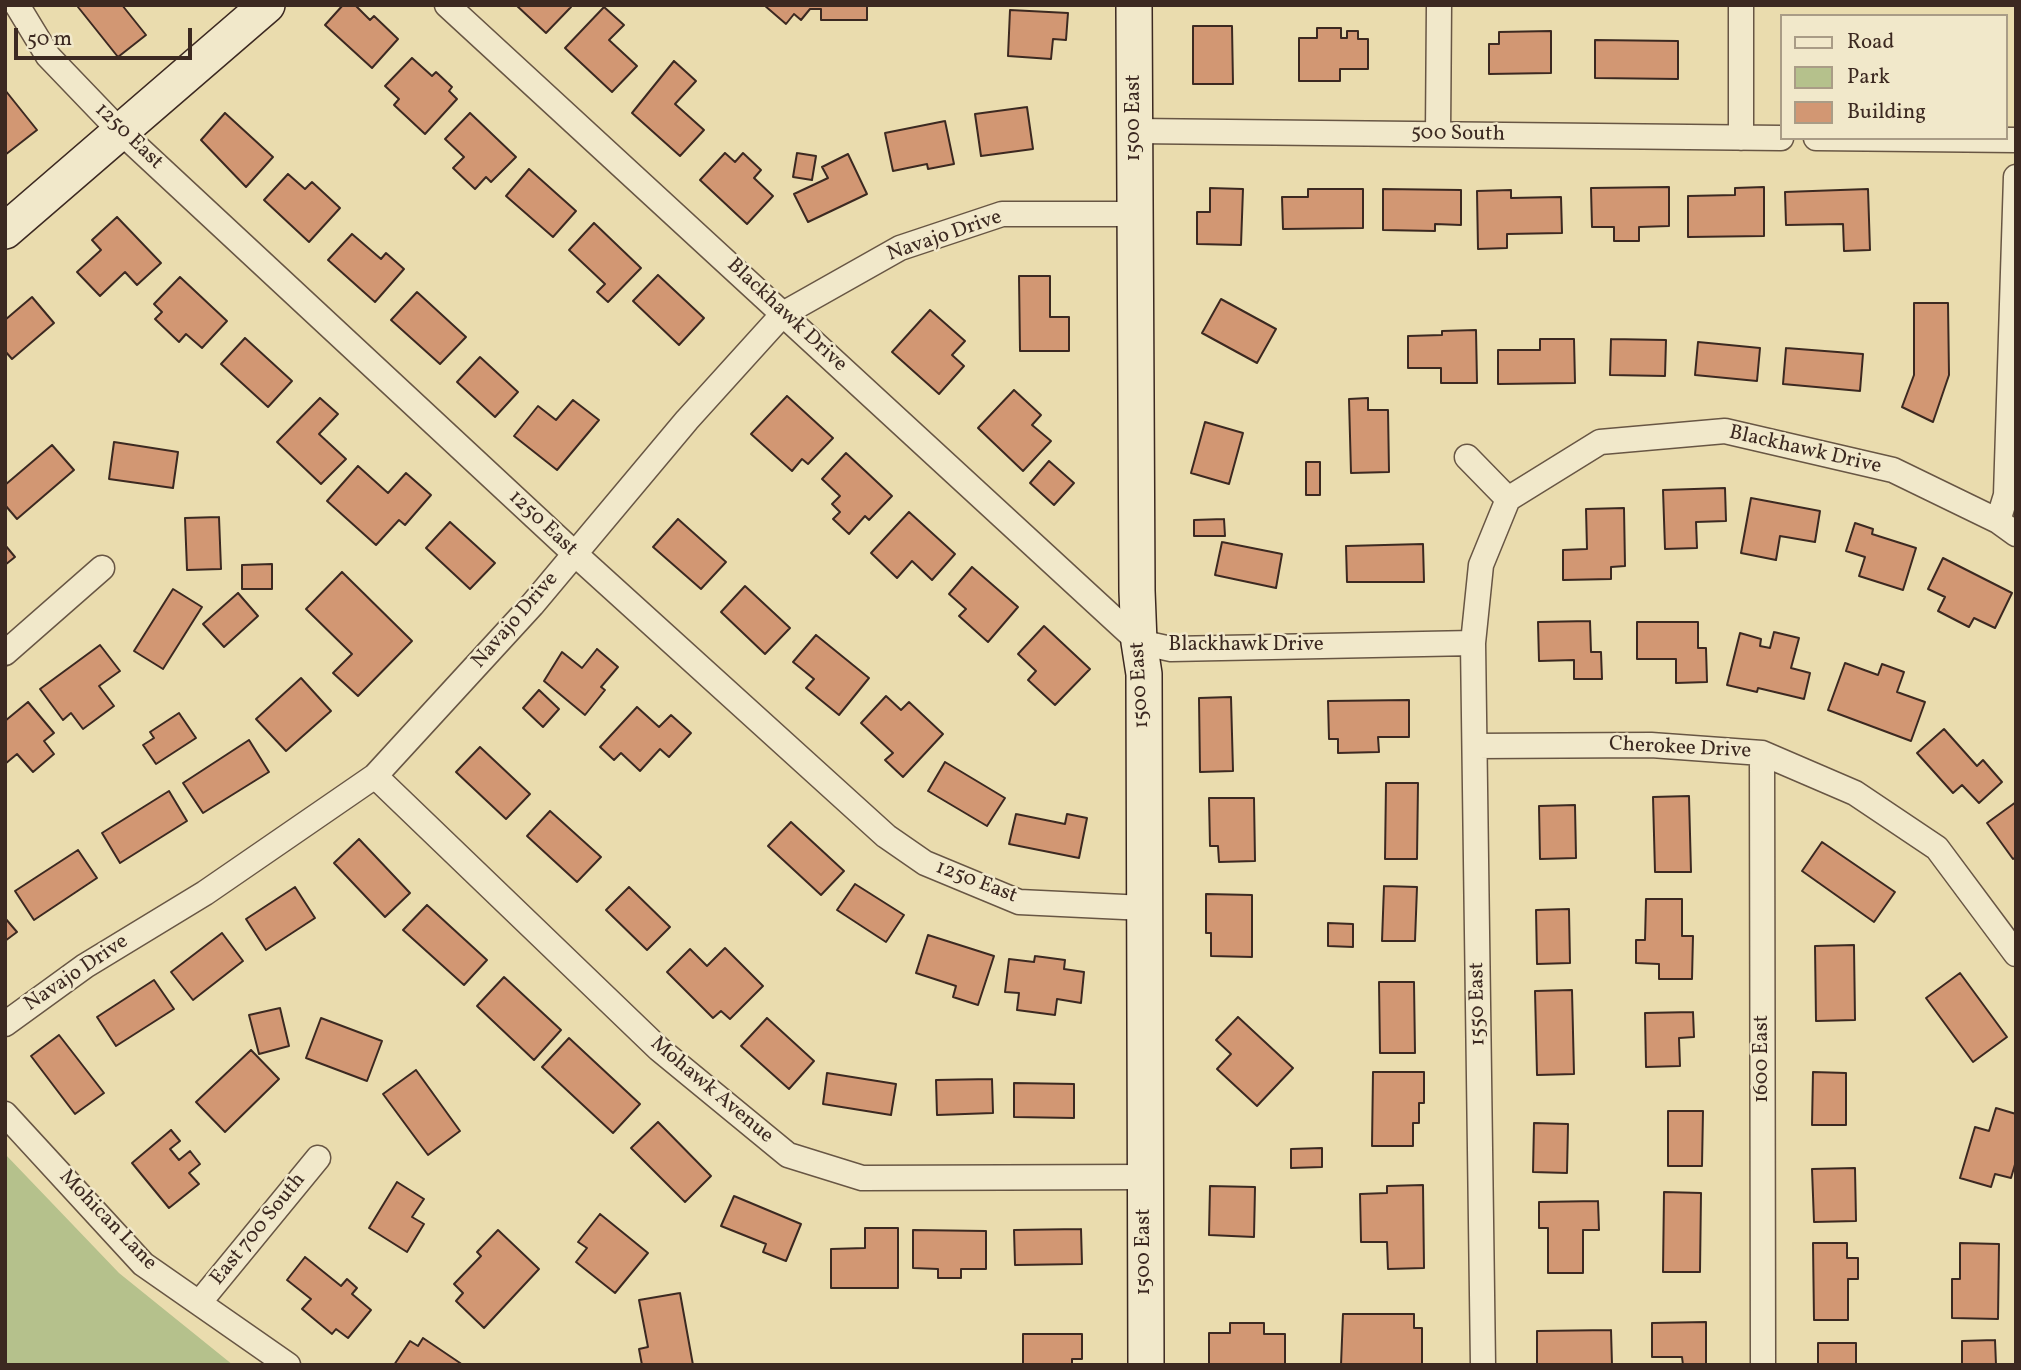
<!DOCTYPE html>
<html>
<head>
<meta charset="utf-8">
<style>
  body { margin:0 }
  #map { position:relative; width:2021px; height:1370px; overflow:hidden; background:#eadcae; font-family:Vollkorn,serif }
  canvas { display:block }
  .frame { position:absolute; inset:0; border:7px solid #3c2921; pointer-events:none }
  .legend { position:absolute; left:1780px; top:14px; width:228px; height:126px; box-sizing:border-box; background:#f1e8ca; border:2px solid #a99c86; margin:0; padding:9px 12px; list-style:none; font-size:21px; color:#3c2921 }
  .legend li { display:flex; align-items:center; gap:14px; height:35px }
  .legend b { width:35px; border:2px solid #a99c86 }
  .scale { position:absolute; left:14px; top:28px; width:178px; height:32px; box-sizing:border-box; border:4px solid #3c2921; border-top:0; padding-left:9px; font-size:21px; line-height:24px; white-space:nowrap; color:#3c2921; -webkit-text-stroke:5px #f1e8ca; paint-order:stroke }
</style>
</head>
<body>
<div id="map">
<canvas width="2021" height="1370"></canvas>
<div class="frame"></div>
<ul class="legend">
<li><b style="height:9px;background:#f1e8ca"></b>Road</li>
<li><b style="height:19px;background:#b5c18c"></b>Park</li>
<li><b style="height:19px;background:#d29773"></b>Building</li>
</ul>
<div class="scale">50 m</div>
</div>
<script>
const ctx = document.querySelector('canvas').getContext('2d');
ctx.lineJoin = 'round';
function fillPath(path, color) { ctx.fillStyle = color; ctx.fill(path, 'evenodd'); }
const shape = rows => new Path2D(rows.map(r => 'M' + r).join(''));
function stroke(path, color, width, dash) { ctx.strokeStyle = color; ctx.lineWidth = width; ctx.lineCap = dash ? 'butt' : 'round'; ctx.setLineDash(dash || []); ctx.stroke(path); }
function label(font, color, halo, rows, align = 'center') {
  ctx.font = font + ' Vollkorn,serif'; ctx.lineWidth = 5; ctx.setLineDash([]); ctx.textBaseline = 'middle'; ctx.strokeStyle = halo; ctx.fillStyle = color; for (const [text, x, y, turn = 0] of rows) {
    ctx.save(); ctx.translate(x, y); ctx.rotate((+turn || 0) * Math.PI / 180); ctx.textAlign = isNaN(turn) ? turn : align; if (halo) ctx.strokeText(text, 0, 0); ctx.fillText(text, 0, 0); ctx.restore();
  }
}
const green = shape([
  [5,1154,119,1273,233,1365,5,1365]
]);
const building = shape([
  [80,5,122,5,146,35,118,57,78,7,80,5],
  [343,5,355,5,370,20,374,16,398,39,372,68,325,25,343,5],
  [516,5,569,5,571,7,546,33,516,5],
  [764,5,867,5,867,20,821,20,821,9,810,9,801,20,794,14,786,24,764,5],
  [604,7,624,25,609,40,637,66,612,92,565,48,604,7],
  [1010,10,1068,13,1066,40,1053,39,1051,59,1008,56,1010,10],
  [1193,26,1232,26,1233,84,1193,84,1193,26],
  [1317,28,1341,28,1341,38,1347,38,1347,31,1358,31,1358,39,1368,39,1368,69,1340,69,1340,81,1299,81,1299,38,1317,38,1317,28],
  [1551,31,1551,73,1489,74,1489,44,1499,44,1499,32,1551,31],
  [1595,40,1678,41,1678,79,1595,78,1595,40],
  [412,58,432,76,436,72,452,87,449,91,457,99,425,134,394,105,399,99,385,86,412,58],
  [674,61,696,81,675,104,704,130,680,156,632,113,674,61],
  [5,90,37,130,5,155,5,90],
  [1027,107,1033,149,981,156,975,114,1027,107],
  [225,113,273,157,246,187,201,140,225,113],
  [470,113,516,157,491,182,486,177,475,189,453,168,464,157,445,139,470,113],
  [945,121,954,164,928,169,927,164,893,171,885,133,945,121],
  [725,153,735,162,743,153,761,170,754,178,773,196,747,224,700,180,725,153],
  [797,153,816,156,812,180,793,177,797,153],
  [848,154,867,194,808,222,794,194,828,178,822,167,848,154],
  [529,169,576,211,553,237,506,196,529,169],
  [288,174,305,189,312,182,340,208,309,242,264,200,288,174],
  [1669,187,1669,226,1639,227,1639,241,1614,241,1614,227,1592,227,1591,188,1669,187],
  [1764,187,1764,236,1688,237,1688,196,1735,195,1735,188,1764,187],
  [1210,188,1243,189,1241,245,1197,244,1197,212,1210,212,1210,188],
  [1308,189,1363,189,1363,228,1283,229,1282,197,1308,197,1308,189],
  [1383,189,1461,190,1461,225,1435,224,1435,231,1383,230,1383,189],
  [1868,189,1870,250,1844,251,1843,224,1786,225,1785,192,1868,189],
  [1511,190,1511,198,1561,197,1562,233,1507,234,1507,248,1478,249,1477,191,1511,190],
  [117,217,161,263,137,285,125,272,100,296,77,272,101,250,92,240,117,217],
  [594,223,641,268,608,302,597,292,605,284,569,250,594,223],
  [352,234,381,259,386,253,404,269,375,302,328,260,352,234],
  [658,275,704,318,679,345,633,301,658,275],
  [1019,276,1050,276,1050,317,1069,317,1069,351,1020,351,1019,276],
  [180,277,227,321,202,348,186,334,179,342,155,319,162,312,154,304,180,277],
  [417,292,466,337,440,364,391,320,417,292],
  [32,297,54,323,12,359,5,351,5,320,32,297],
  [1221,299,1276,329,1257,363,1202,333,1221,299],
  [1914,303,1948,303,1949,375,1933,422,1902,407,1914,375,1914,303],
  [930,310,965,341,952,355,964,366,939,394,892,352,930,310],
  [1476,330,1477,383,1441,383,1441,368,1408,368,1408,336,1442,335,1442,331,1476,330],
  [245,338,292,381,268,407,221,364,245,338],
  [1540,339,1574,339,1575,383,1498,384,1498,350,1540,350,1540,339],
  [1611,339,1666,340,1665,376,1610,375,1611,339],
  [1698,342,1760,348,1757,381,1695,375,1698,342],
  [1786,348,1863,354,1860,391,1783,384,1786,348],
  [480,357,518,392,495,417,457,382,480,357],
  [1014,390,1041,415,1032,425,1051,441,1023,471,978,428,1014,390],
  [787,396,833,438,808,464,802,459,792,471,751,434,787,396],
  [320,398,338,414,319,434,346,459,321,484,277,442,320,398],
  [1368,398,1368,410,1388,410,1389,472,1351,473,1349,399,1368,398],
  [573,400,599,420,557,470,514,436,538,406,556,420,573,400],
  [1205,422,1243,433,1229,484,1191,473,1205,422],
  [114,442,178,452,173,488,109,479,114,442],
  [52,445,74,470,17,519,5,505,5,485,52,445],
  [846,453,892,496,869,520,865,516,849,534,833,519,840,512,832,504,840,496,822,479,846,453],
  [1049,461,1074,483,1054,505,1030,483,1049,461],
  [1306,462,1320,462,1320,495,1306,495,1306,462],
  [358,466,388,493,406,473,431,495,405,525,399,520,376,545,327,501,358,466],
  [1725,488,1726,521,1696,522,1697,548,1665,549,1663,490,1725,488],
  [1751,498,1820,511,1815,542,1780,536,1776,560,1741,553,1751,498],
  [1624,508,1625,566,1611,567,1611,579,1563,580,1563,550,1587,549,1586,509,1624,508],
  [909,512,955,554,932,580,912,561,897,578,871,553,909,512],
  [219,517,221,569,187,570,185,518,219,517],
  [678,519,726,562,701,589,653,547,678,519],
  [1224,519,1225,536,1194,536,1194,520,1224,519],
  [450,522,495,563,470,589,426,548,450,522],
  [1855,523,1873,529,1872,534,1916,548,1903,590,1859,576,1865,557,1846,551,1855,523],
  [1222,542,1282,554,1276,588,1215,575,1222,542],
  [1423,544,1424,582,1347,582,1346,546,1423,544],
  [5,545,15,557,5,565,5,545],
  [1943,558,2012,593,1995,628,1974,618,1969,627,1938,611,1945,597,1928,589,1943,558],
  [272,564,272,589,242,589,242,565,272,564],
  [972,567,1018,607,988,642,959,616,966,609,949,594,972,567],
  [342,572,412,641,358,696,333,673,352,654,306,609,342,572],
  [745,586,790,628,765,654,721,612,745,586],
  [173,589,202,607,163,669,134,651,173,589],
  [238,593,258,616,224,647,203,624,238,593],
  [1590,621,1591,652,1601,652,1602,679,1574,679,1574,660,1539,661,1538,622,1590,621],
  [1637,622,1698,622,1698,648,1706,648,1707,682,1676,683,1676,659,1637,659,1637,622],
  [1044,626,1090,669,1055,705,1028,680,1036,671,1018,654,1044,626],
  [1774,632,1799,638,1791,668,1810,673,1804,699,1758,688,1757,692,1727,685,1740,633,1761,639,1760,646,1770,648,1774,632],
  [816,635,869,678,839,715,806,688,814,679,793,662,816,635],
  [100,645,120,671,99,686,114,706,83,729,71,713,63,720,40,689,100,645],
  [597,649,618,667,601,687,605,690,585,715,544,681,562,652,582,668,597,649],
  [1845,663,1878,675,1882,664,1904,672,1897,692,1925,702,1911,741,1828,710,1845,663],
  [301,678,331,711,286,751,256,719,301,678],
  [539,690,559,709,543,727,523,708,539,690],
  [886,696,901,710,909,702,943,734,903,777,885,760,893,753,861,723,886,696],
  [1231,697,1233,771,1200,772,1199,698,1231,697],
  [1409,700,1409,737,1378,737,1379,752,1338,753,1338,739,1329,739,1328,701,1409,700],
  [28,702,54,733,44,741,54,754,33,772,17,754,5,764,5,721,28,702],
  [637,707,659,727,671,715,691,733,669,757,660,749,640,771,621,753,614,760,600,747,637,707],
  [179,713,196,738,156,764,143,745,154,738,150,732,179,713],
  [1944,729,1977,766,1983,760,2002,782,1979,803,1962,785,1953,793,1917,753,1944,729],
  [249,740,269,772,203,813,183,783,249,740],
  [480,747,530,794,506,819,456,772,480,747],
  [945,762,1005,798,987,826,928,791,945,762],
  [1386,783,1418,783,1417,859,1385,859,1386,783],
  [169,791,187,821,120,863,102,833,169,791],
  [1689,796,1691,872,1655,872,1653,797,1689,796],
  [1209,798,1254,798,1255,861,1219,862,1218,846,1210,846,1209,798],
  [2016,802,2016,857,2013,859,1987,823,2016,802],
  [1575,805,1576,858,1540,859,1539,806,1575,805],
  [550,811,601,857,577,882,527,836,550,811],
  [1016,814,1065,824,1067,814,1087,818,1079,858,1009,844,1016,814],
  [791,822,844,871,821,895,768,846,791,822],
  [359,839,410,893,385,917,334,863,359,839],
  [1822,842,1895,892,1874,922,1802,871,1822,842],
  [78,850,97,878,34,920,15,891,78,850],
  [855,884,904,915,886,942,837,910,855,884],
  [1384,886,1417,887,1415,941,1382,941,1384,886],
  [295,887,315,918,266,950,246,919,295,887],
  [629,887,670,927,647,950,606,910,629,887],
  [1206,894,1252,895,1252,957,1211,956,1211,933,1206,933,1206,894],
  [1646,899,1682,899,1682,936,1693,936,1692,979,1659,979,1659,964,1636,963,1636,940,1645,940,1646,899],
  [427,905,487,960,464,985,403,930,427,905],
  [1569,909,1570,963,1537,964,1536,910,1569,909],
  [5,918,17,932,5,941,5,918],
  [1328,923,1353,924,1353,947,1328,946,1328,923],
  [222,933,243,961,193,1000,171,972,222,933],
  [928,935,994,956,978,1005,953,997,956,986,916,973,928,935],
  [1854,945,1855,1020,1816,1021,1815,946,1854,945],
  [725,948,763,986,730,1019,721,1011,713,1018,667,972,690,949,707,966,725,948],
  [1035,956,1065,960,1064,969,1084,972,1081,1003,1057,999,1055,1015,1017,1010,1019,993,1005,992,1009,959,1034,962,1035,956],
  [1960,973,2007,1037,1973,1062,1926,998,1960,973],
  [504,977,561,1030,534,1060,477,1006,504,977],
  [154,980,174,1009,116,1046,97,1017,154,980],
  [1379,982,1414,982,1415,1053,1380,1053,1379,982],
  [1572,990,1574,1074,1537,1075,1535,991,1572,990],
  [280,1008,289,1046,259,1054,249,1015,280,1008],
  [1693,1012,1694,1037,1679,1038,1680,1066,1646,1067,1645,1013,1693,1012],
  [1238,1017,1293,1068,1257,1106,1217,1069,1231,1054,1216,1040,1238,1017],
  [321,1018,382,1041,367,1081,306,1058,321,1018],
  [767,1018,814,1061,789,1089,741,1046,767,1018],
  [59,1035,104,1093,75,1114,31,1056,59,1035],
  [569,1038,640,1104,613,1133,542,1067,569,1038],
  [251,1050,279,1079,225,1132,196,1102,251,1050],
  [416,1070,460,1131,428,1155,383,1094,416,1070],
  [1373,1072,1424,1072,1424,1103,1419,1103,1419,1123,1413,1123,1413,1146,1372,1146,1373,1072],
  [1813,1072,1846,1073,1846,1125,1812,1125,1813,1072],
  [827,1073,896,1084,891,1115,823,1104,827,1073],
  [992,1079,993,1113,937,1115,936,1080,992,1079],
  [1014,1083,1074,1084,1074,1118,1014,1117,1014,1083],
  [1996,1108,2016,1114,2016,1161,2011,1178,1995,1174,1991,1187,1960,1178,1975,1127,1989,1131,1996,1108],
  [1668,1111,1703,1111,1702,1166,1668,1166,1668,1111],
  [658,1122,711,1176,685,1202,631,1148,658,1122],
  [1534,1123,1568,1124,1567,1173,1533,1172,1534,1123],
  [171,1130,180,1141,170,1149,179,1160,190,1151,200,1164,189,1173,199,1184,169,1208,132,1163,171,1130],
  [1322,1148,1322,1167,1291,1168,1291,1149,1322,1148],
  [1855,1168,1856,1221,1814,1222,1812,1169,1855,1168],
  [397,1182,424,1199,412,1217,424,1224,407,1252,369,1228,397,1182],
  [1423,1185,1424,1268,1388,1269,1387,1242,1361,1242,1360,1194,1387,1193,1387,1186,1423,1185],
  [1210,1186,1255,1187,1254,1237,1209,1235,1210,1186],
  [1664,1192,1701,1193,1700,1272,1663,1272,1664,1192],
  [734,1196,801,1224,786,1261,763,1252,766,1244,721,1226,734,1196],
  [1598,1201,1599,1230,1583,1230,1583,1273,1548,1273,1548,1228,1539,1228,1539,1202,1598,1201],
  [600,1214,648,1253,615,1293,576,1262,587,1248,578,1242,600,1214],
  [865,1228,898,1228,898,1288,831,1288,831,1249,865,1248,865,1228],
  [1081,1229,1082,1264,1015,1265,1014,1230,1081,1229],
  [498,1230,539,1269,484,1328,456,1301,463,1293,454,1284,481,1256,477,1252,498,1230],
  [913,1230,986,1231,986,1269,961,1269,961,1278,938,1278,938,1269,913,1268,913,1230],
  [1813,1243,1847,1243,1847,1258,1858,1258,1858,1279,1848,1279,1848,1320,1814,1320,1813,1243],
  [1960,1243,1999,1244,1998,1319,1952,1318,1952,1279,1960,1279,1960,1243],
  [305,1257,341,1286,347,1279,357,1288,352,1294,371,1310,348,1338,336,1329,332,1334,302,1309,311,1299,287,1280,305,1257],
  [680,1293,693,1365,642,1365,639,1349,648,1347,639,1300,680,1293],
  [1343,1314,1414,1314,1414,1328,1422,1328,1422,1365,1341,1365,1343,1314],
  [1706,1322,1706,1365,1683,1365,1682,1357,1652,1357,1652,1323,1706,1322],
  [1230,1323,1264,1323,1264,1334,1285,1334,1285,1365,1209,1365,1209,1333,1230,1333,1230,1323],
  [1611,1330,1612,1365,1537,1365,1537,1331,1611,1330],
  [1023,1334,1082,1334,1082,1359,1072,1359,1072,1365,1023,1365,1023,1334],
  [423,1338,463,1365,394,1365,410,1341,418,1346,423,1338],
  [1995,1340,1996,1365,1962,1365,1962,1341,1995,1340],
  [1818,1343,1856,1343,1856,1365,1818,1365,1818,1343]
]);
const street = shape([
  [17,5,48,56,120,131,575,554,886,836,925,863,1019,902,1145,908],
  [447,5,1139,642,1171,649,1473,643],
  [1741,5,1741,138],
  [1136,131,1781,138],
  [1438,134,1439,5],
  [1816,138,2016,140],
  [1467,457,1508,499],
  [1998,521,2006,495,2016,177],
  [5,653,102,568],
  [1476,746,1651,745,1762,753,1855,793,1937,848,2016,954],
  [1762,753,1763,1365],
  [375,776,659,1049,788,1155,862,1178,1145,1177],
  [5,1024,85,966,205,893,375,776,532,605,687,420,783,314,900,248,1002,214,1134,214],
  [5,1114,143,1264,288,1365],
  [199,1303,318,1158],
  [1483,1365,1473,643,1481,565,1508,499,1600,442,1725,431,1893,470,1998,521,2016,534]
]);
const secondary = shape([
  [1134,5,1137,591,1139,642,1144,674,1146,1365],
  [5,231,267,5]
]);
const streetNames = [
  ["1500 East",1135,118,-90],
  ["500 South",1458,135,1],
  ["1250 East",128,137,44],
  ["Navajo Drive",945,237,-19],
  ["Blackhawk Drive",786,316,43],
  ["Blackhawk Drive",1805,451,13],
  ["1250 East",542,524,43],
  ["Navajo Drive",516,621,-49],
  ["Blackhawk Drive",1246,646],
  ["1500 East",1141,685,-93],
  ["Cherokee Drive",1680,749,3],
  ["1250 East",976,883,21],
  ["Navajo Drive",77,974,-34],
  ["1550 East",1479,1004,-91],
  ["1600 East",1763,1059,-90],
  ["Mohawk Avenue",711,1091,40],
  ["Mohican Lane",107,1221,46],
  ["East 700 South",259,1230,-51],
  ["1500 East",1145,1252,-90]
];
fillPath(green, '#b5c18c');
fillPath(building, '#d29773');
stroke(building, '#3c2921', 2);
stroke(street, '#685644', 27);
stroke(secondary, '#3c2921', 38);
stroke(street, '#f1e8ca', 24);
stroke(secondary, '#f1e8ca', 35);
label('21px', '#3c2921', '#f1e8ca', streetNames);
</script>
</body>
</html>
